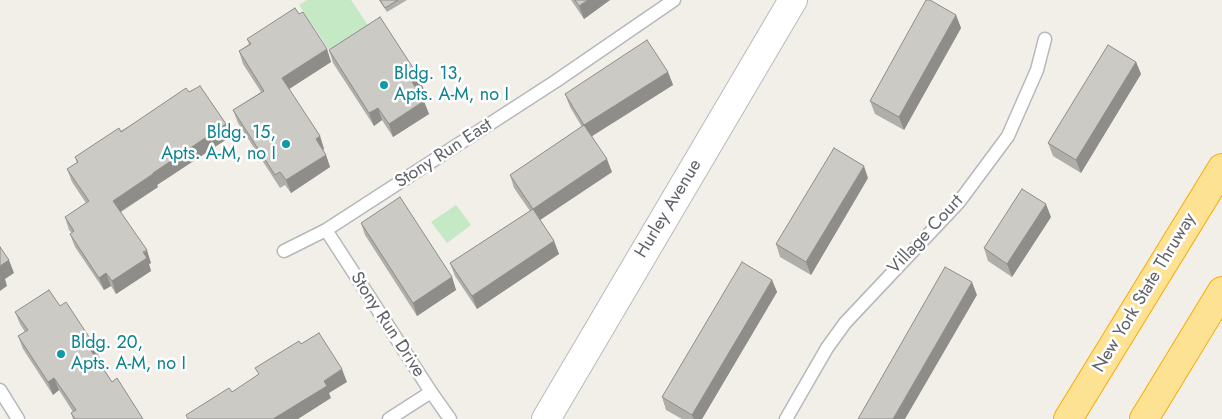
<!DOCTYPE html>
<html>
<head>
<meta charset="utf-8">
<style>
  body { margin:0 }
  canvas { display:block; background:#f1efe8 }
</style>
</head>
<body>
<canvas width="1222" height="419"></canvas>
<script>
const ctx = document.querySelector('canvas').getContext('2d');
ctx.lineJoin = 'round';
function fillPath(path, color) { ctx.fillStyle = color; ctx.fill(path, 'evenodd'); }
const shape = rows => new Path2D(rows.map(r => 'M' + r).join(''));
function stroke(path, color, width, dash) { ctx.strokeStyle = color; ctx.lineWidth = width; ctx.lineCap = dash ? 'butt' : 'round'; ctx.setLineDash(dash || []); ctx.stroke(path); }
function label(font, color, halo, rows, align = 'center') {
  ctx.font = font + ' Jost,sans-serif'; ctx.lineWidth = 5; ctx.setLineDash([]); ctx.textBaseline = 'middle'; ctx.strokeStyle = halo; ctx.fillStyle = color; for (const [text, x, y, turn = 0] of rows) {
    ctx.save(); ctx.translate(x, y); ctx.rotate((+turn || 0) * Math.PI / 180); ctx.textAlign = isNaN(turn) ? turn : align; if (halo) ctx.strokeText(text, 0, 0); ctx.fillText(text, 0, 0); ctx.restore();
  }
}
const green = shape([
  [307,0,351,0,374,34,336,60,299,5],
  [456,205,471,225,447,243,431,222]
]);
const lane = shape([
  [326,230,431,392,450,419],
  [284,251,326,230,556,81,674,0],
  [0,390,18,419],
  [389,419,431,392],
  [786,419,827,348,845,323,959,202,1008,136,1037,70,1045,39]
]);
const secondary = shape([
  [546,419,793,0]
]);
const highway = shape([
  [1068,419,1222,168],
  [1144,419,1222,291]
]);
const wall = shape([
  [379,0,407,0,387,12],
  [571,0,610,0,584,19],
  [299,14,327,49,331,62,289,89,320,136,324,149,323,150,326,155,330,167,291,193,285,185,280,188,238,123,233,110,261,92,243,64,239,51,249,44,247,39],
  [956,15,961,28,904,130,875,114,870,101],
  [329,50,419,77,424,90,419,93,429,114,393,137,382,120,374,126,333,63],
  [1136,62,1141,74,1081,173,1053,156,1048,143],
  [668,72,673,85,592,136,612,172,540,220,554,241,559,254,477,309,455,276,450,263,530,211,514,188,510,175,582,127,570,107,565,94],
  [189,92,226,124,230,137,157,185,158,187,121,212,151,263,149,264,151,271,116,294,111,286,104,290,75,247,70,234,72,233,69,230,65,217,86,203,72,182,67,169,77,163,75,157],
  [868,178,811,275,780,257,776,244],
  [1051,217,1012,277,988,261,984,248],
  [361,223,452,277,456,290,417,316,365,235],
  [772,280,777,292,702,419,682,419,666,410,662,397],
  [60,306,100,359,98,360,112,382,143,419,73,419,71,413,73,412,59,390,53,395,23,349,18,336,25,332,20,324,15,312]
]);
const shadedWall = shape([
  [588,0,610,0,584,19,579,6],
  [956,15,961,28,904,130,899,117],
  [327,49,331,62,286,91,282,78],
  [1136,62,1141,74,1081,173,1076,160],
  [668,72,673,85,589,138,584,125],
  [419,77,424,90,417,95,412,82],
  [424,101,429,114,393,137,389,124],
  [378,108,382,120,374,126,369,113],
  [226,124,230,137,157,185,158,187,118,213,113,201,153,173],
  [320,136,324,149,320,152,316,139],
  [326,155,330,167,291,193,286,180],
  [607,159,612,172,537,222,533,209],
  [864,166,868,178,811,275,806,262],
  [1046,204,1051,217,1012,277,1007,264],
  [554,241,559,254,477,309,472,296],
  [147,250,151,263,149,264,151,271,116,294,112,281],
  [9,260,14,273,5,279,7,286,0,291,0,266],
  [106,273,111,286,104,290,99,278],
  [452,277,456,290,417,316,413,303],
  [772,280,777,292,702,419,694,419,692,415],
  [972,282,977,295,905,419,893,419],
  [95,346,100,359,95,362,90,349],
  [342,369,347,382,329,393,331,398,298,419,273,419,324,381],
  [54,378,59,390,53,395,48,382]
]);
const building = shape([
  [380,0,398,0,385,8,380,0],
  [575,0,588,0,579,6,575,0],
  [926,0,930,0,956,15,899,117,870,101,926,0],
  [295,8,299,14,303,12,327,49,282,78,320,136,316,139,326,155,286,180,280,172,275,175,233,110,264,91,239,51,251,44,247,39,295,8],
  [380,17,419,77,412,82,424,101,389,124,378,108,369,113,329,50,380,17],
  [647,40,668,72,584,125,565,94,647,40],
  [1108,45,1136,62,1076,160,1048,143,1108,45],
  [200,86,226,124,153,173,153,174,113,201,147,250,143,252,147,258,112,281,106,273,99,278,70,234,74,231,65,217,89,201,67,169,78,162,75,157,119,128,121,132,186,88,189,92,200,86],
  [584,125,607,159,533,209,510,175,584,125],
  [834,148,864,166,806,262,776,244,834,148],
  [1022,189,1046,204,1007,264,984,248,1022,189],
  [400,197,452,277,413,303,361,223,400,197],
  [533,209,554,241,472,296,450,263,533,209],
  [0,247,9,260,0,266,0,247],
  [742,262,772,280,692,415,662,397,742,262],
  [945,267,972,282,893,419,858,419,945,267],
  [49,290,60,306,66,302,95,346,90,349,112,382,117,378,143,419,75,419,71,413,76,410,54,378,48,382,18,336,28,330,15,312,49,290],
  [319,333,342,369,324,381,327,386,273,419,188,419,186,415,229,388,232,392,259,374,255,368,299,341,301,344,319,333]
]);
const markers = [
  [384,85,5,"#0f9aa8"],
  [286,144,5,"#0f9aa8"],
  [61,354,5,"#0f9aa8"]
];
const cultureNames = [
  ["Bldg. 13,",394,75],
  ["Apts. A-M, no I",394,96],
  ["Bldg. 15,",276,134,"right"],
  ["Apts. A-M, no I",276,155,"right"],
  ["Bldg. 20,",71,344],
  ["Apts. A-M, no I",71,365]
];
const streetNames = [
  ["Stony Run East",444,154,-33],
  ["Hurley Avenue",669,209,-59],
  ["Village Court",926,235,-47],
  ["New York State Thruway",1145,293,-59],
  ["Stony Run Drive",387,325,57]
];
fillPath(green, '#c5e8c5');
stroke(lane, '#b5b8bc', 15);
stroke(secondary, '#b6babf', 30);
stroke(highway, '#f9ab00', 30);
stroke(lane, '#fff', 12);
stroke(secondary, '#fff', 28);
stroke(highway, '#fde293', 28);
fillPath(wall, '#afaea9');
fillPath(shadedWall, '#8f8d8a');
fillPath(building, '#cccac5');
stroke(building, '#8f8d8a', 1);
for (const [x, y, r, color] of markers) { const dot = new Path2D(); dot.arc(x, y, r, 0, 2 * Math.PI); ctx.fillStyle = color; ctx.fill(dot); stroke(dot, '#fff', 2); }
label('18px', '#0d838f', '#fff', cultureNames, 'left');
label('18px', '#5f6368', '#fff', streetNames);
</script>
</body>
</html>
